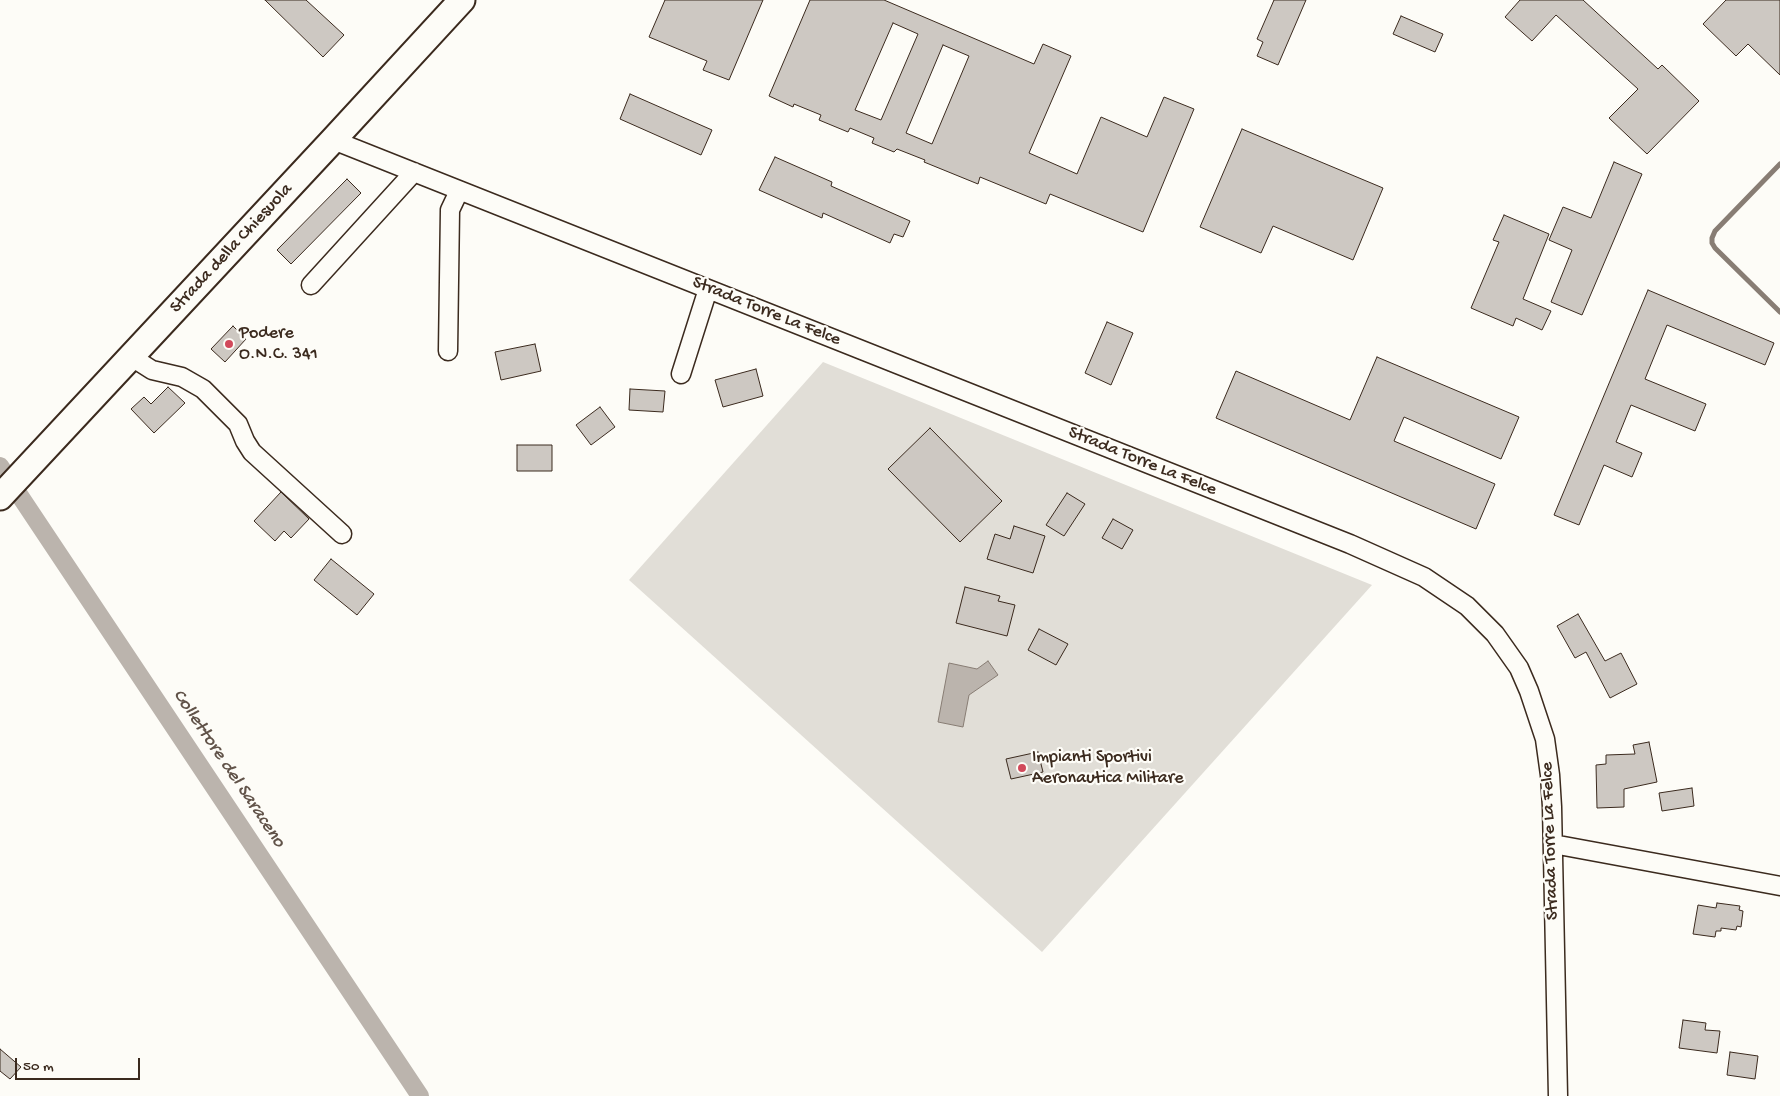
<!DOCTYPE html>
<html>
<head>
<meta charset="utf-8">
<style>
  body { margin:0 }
  #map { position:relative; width:1780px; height:1096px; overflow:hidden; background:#fdfcf7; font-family:"Gochi Hand",sans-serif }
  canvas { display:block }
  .scale { position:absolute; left:15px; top:1058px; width:125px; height:22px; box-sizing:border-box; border:2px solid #3b2a1e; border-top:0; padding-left:6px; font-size:15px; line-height:18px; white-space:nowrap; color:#3b2a1e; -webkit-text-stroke:4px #fdfcf7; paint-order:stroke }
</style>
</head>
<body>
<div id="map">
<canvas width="1780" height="1096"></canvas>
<div class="scale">50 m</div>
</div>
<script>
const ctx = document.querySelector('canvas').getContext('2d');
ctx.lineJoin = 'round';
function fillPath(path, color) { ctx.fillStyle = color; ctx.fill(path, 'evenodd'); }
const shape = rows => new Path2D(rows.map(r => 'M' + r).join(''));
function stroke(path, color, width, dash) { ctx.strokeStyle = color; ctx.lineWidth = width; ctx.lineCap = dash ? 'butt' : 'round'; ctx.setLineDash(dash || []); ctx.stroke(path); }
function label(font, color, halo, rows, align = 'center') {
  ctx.font = font + ' "Gochi Hand",sans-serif'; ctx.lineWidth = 4.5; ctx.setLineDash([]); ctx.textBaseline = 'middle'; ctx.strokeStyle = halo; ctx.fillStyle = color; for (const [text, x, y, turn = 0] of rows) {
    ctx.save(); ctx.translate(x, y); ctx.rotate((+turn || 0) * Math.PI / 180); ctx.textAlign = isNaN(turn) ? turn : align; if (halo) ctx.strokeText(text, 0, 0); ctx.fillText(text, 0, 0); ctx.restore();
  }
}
const green = shape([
  [823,362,1372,585,1042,952,629,580]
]);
const water = shape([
  [988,661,998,675,969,695,963,727,938,722,949,663,977,669,988,661]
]);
const stream = shape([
  [1780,164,1715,231,1712,238,1712,243,1715,248,1780,312]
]);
const canal = shape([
  [0,466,420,1096]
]);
const building = shape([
  [265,0,306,0,344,35,323,57,265,0],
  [665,0,763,0,729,80,703,70,707,61,649,37,665,0],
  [810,0,884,0,1034,64,1043,44,1071,56,1029,153,1077,174,1101,117,1147,137,1164,97,1194,109,1143,232,1050,194,1046,204,980,177,978,184,924,162,925,160,897,149,894,152,872,143,874,138,850,128,848,132,819,120,821,115,794,104,793,107,769,96,810,0],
  [893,23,918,34,881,120,855,110,893,23],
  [943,45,969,56,932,144,906,133,943,45],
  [1274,0,1306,0,1278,65,1257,56,1263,42,1257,39,1274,0],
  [1520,0,1583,0,1658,69,1662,65,1699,101,1647,154,1609,118,1638,89,1556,15,1532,41,1505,17,1520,0],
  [1726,0,1780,0,1780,75,1748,44,1736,56,1703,24,1726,0],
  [1401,16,1443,34,1435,52,1393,34,1401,16],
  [630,94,712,130,701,155,620,119,630,94],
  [1242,129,1383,188,1353,260,1273,226,1261,253,1200,227,1242,129],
  [775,157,832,182,831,186,910,221,903,237,894,234,890,243,823,213,822,218,759,190,775,157],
  [1614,162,1642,174,1582,315,1551,302,1572,250,1549,240,1563,207,1591,218,1614,162],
  [347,179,361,193,291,264,277,250,347,179],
  [1504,215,1549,234,1523,299,1551,311,1542,330,1516,318,1513,326,1471,308,1499,242,1493,240,1504,215],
  [1648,290,1774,343,1765,365,1667,325,1645,379,1706,404,1695,431,1631,405,1616,442,1642,453,1632,477,1604,465,1579,525,1554,515,1648,290],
  [1107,322,1133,333,1111,385,1085,373,1107,322],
  [233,326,246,339,225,362,211,349,233,326],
  [535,344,541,371,501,380,495,352,535,344],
  [1377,357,1519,417,1501,459,1404,417,1394,441,1495,484,1476,529,1216,418,1236,371,1350,420,1377,357],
  [756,369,763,396,723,407,715,380,756,369],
  [168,387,185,403,154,433,131,409,144,397,151,404,168,387],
  [630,389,665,391,663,412,629,410,630,389],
  [600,407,615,427,591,445,576,425,600,407],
  [930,428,1002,501,960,542,888,469,930,428],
  [517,445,552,445,552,471,517,471,517,445],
  [281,492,309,519,291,538,284,531,275,541,254,521,281,492],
  [1067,493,1085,504,1064,536,1046,525,1067,493],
  [1113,519,1133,530,1122,549,1102,538,1113,519],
  [1014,526,1045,536,1033,573,987,559,995,534,1010,539,1014,526],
  [331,559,374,594,357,615,314,580,331,559],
  [965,587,1000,596,998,601,1015,605,1007,636,956,623,965,587],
  [1578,614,1605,661,1621,653,1637,684,1610,698,1586,652,1575,658,1557,626,1578,614],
  [1039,629,1068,644,1056,665,1028,650,1039,629],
  [1649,742,1657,782,1624,789,1624,807,1597,808,1596,765,1606,764,1606,755,1635,754,1633,745,1649,742],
  [1038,752,1043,772,1011,779,1006,759,1038,752],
  [1692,788,1694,806,1662,811,1659,793,1692,788],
  [1717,903,1740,906,1739,910,1743,911,1741,927,1737,926,1736,930,1721,928,1721,931,1716,931,1715,937,1693,934,1698,905,1716,908,1717,903],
  [1683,1020,1706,1023,1705,1030,1720,1031,1717,1053,1679,1048,1683,1020],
  [0,1049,21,1067,10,1079,0,1071,0,1049],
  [1730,1052,1758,1056,1755,1079,1727,1075,1730,1052]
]);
const street = shape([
  [333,140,1350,544,1424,577,1467,606,1495,634,1519,668,1529,691,1545,739,1550,775,1552,807,1558,1096],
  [311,285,414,172],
  [448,351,450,210,459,191],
  [132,355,141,363,152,370,182,377,203,389,238,424,245,441,252,452,342,534],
  [681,374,708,289],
  [1553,844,1780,886]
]);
const secondary = shape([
  [0,497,333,140,462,0]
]);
const markers = [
  [229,344,5,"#d1495b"],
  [1022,768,5,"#d1495b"]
];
const streetNames = [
  ["Strada della Chiesuola",232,249,-47],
  ["Strada Torre La Felce",766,312,22],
  ["Strada Torre La Felce",1142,462,22],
  ["Strada Torre La Felce",1551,841,-92]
];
const poiNames = [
  ["Podere",239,334],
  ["O.N.C. 341",239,355],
  ["Impianti Sportivi",1032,758],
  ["Aeronautica Militare",1032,779]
];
const waterNames = [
  ["Collettore del Saraceno",228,769,56]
];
fillPath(green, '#e1ded7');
fillPath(water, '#bbb4ad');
stroke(water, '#887d74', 1);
stroke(stream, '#887d74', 5);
stroke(canal, '#bbb4ad', 18);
fillPath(building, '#cdc8c2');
stroke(building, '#3b2a1e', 1);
stroke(street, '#3b2a1e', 21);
stroke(secondary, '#3b2a1e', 29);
stroke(street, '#fdfcf7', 18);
stroke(secondary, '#fdfcf7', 25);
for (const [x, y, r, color] of markers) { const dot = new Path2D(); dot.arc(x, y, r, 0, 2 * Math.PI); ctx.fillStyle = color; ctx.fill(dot); stroke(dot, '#fdfcf7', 2); }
label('18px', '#3b2a1e', '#fdfcf7', streetNames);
label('18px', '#3b2a1e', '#fdfcf7', poiNames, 'left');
label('italic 19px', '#615349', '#fdfcf7', waterNames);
</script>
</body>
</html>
